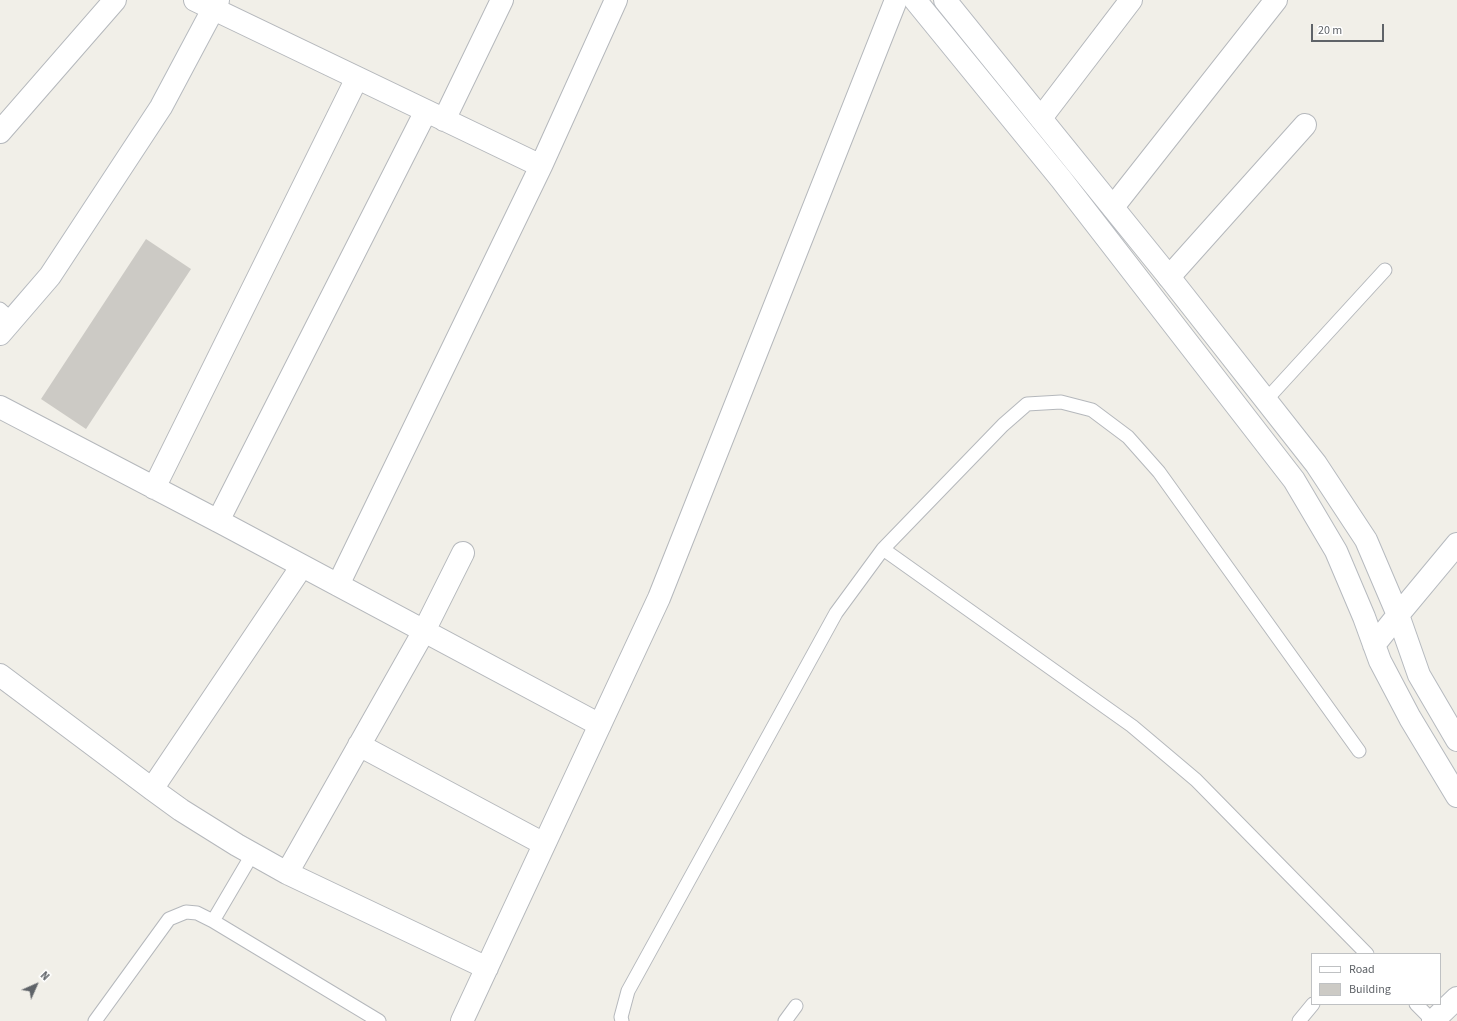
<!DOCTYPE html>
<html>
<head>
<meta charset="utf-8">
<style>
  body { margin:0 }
  #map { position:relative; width:1457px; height:1021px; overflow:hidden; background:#f1efe8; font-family:"Source Sans 3",sans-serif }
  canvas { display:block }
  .legend { position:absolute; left:1311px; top:953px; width:130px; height:52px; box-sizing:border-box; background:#fff; border:1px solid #bfc1c3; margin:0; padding:5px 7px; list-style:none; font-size:12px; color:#5f6368 }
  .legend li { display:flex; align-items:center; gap:8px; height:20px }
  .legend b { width:20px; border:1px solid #bfc1c3 }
  .north { position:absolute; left:16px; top:965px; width:40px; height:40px; -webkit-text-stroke:3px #fff; paint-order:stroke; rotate:45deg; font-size:11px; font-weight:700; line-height:16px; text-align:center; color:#5f6368 }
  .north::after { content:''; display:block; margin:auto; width:14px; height:18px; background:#5f6368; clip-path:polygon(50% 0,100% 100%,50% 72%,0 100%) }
  .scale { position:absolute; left:1311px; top:24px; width:73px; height:18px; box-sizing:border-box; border:2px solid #5f6368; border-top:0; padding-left:5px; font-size:12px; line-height:14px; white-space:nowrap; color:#5f6368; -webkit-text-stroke:3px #fff; paint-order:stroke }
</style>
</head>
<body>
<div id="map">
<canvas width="1457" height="1021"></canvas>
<ul class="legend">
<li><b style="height:5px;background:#fff"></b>Road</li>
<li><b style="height:11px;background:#cccac5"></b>Building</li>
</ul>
<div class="north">N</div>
<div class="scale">20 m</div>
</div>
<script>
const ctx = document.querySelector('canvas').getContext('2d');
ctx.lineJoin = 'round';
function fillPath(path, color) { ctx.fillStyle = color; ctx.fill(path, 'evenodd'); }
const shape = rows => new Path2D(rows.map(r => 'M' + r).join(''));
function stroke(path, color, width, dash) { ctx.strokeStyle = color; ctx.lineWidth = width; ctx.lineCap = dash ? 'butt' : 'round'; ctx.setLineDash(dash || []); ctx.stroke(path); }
const building = shape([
  [146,239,191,269,86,429,41,399]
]);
const lane = shape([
  [0,309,12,320],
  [1266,400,1385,270],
  [883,549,1132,726,1196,780,1367,954],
  [213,921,253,853],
  [1416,1004,1433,1021],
  [95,1021,169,919,186,912,197,913,213,921,379,1021],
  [622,1021,621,1017,628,991,836,613,883,549,1003,425,1027,404,1061,402,1092,410,1128,437,1159,472,1359,751],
  [785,1021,796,1006],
  [1299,1021,1313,1004]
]);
const street = shape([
  [195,0,541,166],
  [1041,118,1131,0],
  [444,120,502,0],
  [0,132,115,0],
  [1113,207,1276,0],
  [1169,277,1305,125],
  [0,407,224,524,600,725],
  [154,488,357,78],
  [218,521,426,111],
  [338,585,541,166,616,0],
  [0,675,152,789,181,810,237,845,287,873,487,968],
  [359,745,544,844],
  [152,789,302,566],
  [287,873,424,631,463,553],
  [462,1021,659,598,896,0]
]);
const secondary = shape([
  [915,0,1061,179,1294,480,1336,551,1364,617,1380,661,1410,718,1457,796],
  [945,0,1169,277,1316,464,1366,540,1398,615,1419,675,1457,740],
  [0,334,50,276,161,107,218,0],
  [1374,645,1398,615,1457,544],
  [1433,1021,1457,998]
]);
fillPath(building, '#cccac5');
stroke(lane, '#b5b8bc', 15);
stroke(street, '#b5b8bc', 24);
stroke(secondary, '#b6babf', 24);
stroke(lane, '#fff', 13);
stroke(street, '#fff', 22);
stroke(secondary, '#fff', 22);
</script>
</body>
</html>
